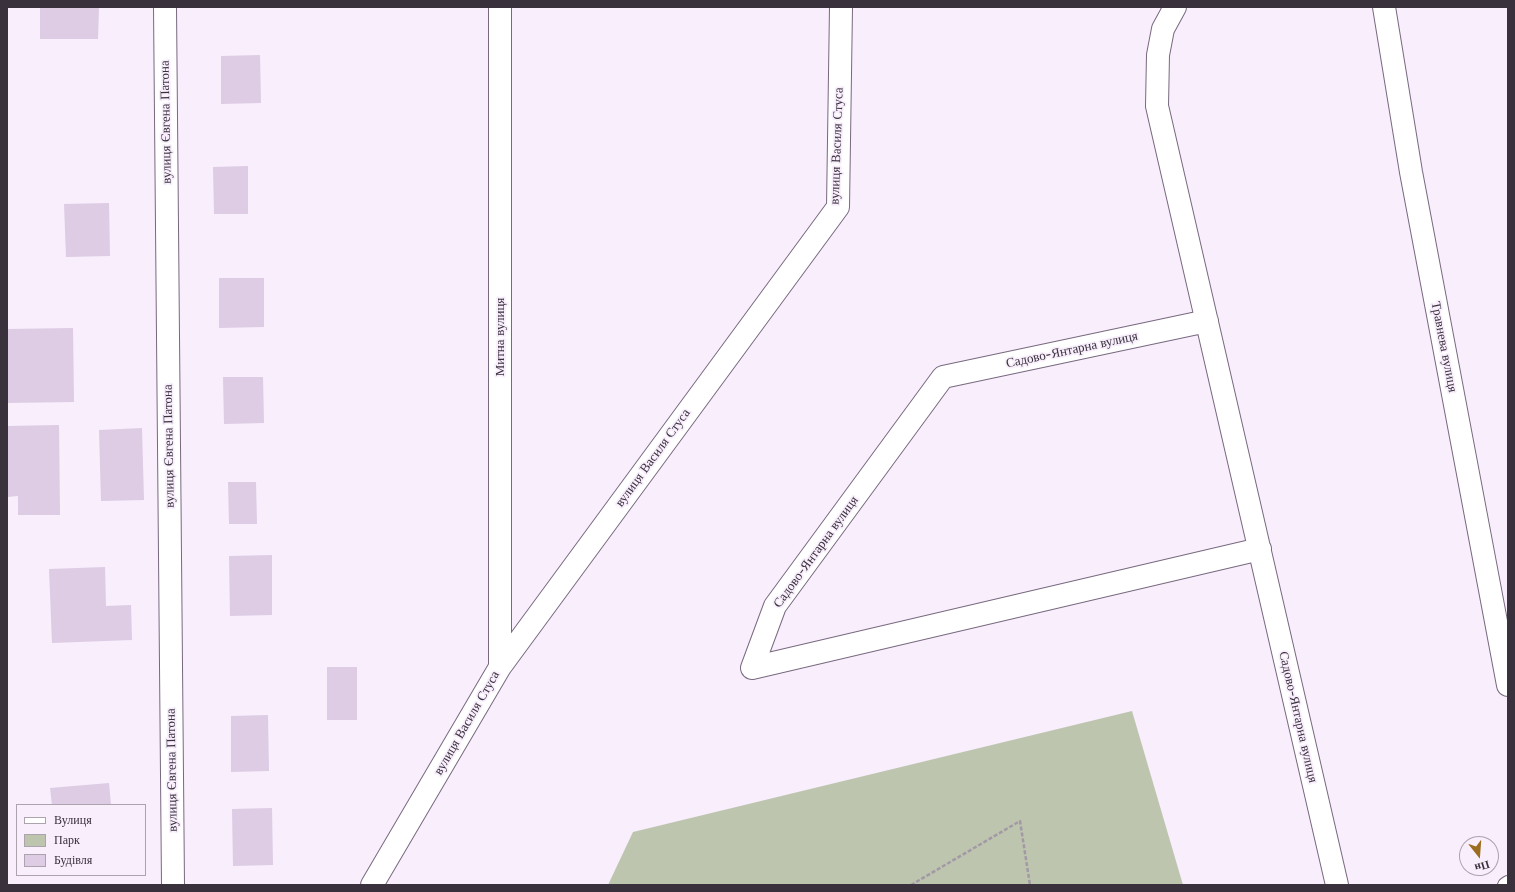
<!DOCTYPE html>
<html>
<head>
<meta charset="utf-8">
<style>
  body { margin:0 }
  #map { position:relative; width:1515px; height:892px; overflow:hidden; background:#f8eefc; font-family:"Libre Baskerville",serif }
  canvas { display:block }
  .frame { position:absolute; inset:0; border:8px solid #39323c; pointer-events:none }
  .legend { position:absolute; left:16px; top:804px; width:130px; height:72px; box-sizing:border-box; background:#f8eefc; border:1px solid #aca3af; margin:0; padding:5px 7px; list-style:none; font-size:12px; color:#39323c }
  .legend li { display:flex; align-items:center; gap:8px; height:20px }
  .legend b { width:20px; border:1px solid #aca3af }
  .north { position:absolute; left:1459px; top:836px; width:40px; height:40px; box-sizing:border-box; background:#f8eefc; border:1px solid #aca3af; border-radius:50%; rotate:163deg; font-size:11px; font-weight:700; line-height:16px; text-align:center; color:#39323c }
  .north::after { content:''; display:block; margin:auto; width:14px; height:18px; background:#9c6d1e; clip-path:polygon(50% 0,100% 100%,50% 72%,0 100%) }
</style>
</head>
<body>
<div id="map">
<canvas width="1515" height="892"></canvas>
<div class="frame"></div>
<ul class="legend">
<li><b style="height:5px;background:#fff"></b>Вулиця</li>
<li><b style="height:11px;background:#bdc5af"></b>Парк</li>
<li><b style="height:11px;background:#ddcce4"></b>Будівля</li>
</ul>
<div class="north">Пн</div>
</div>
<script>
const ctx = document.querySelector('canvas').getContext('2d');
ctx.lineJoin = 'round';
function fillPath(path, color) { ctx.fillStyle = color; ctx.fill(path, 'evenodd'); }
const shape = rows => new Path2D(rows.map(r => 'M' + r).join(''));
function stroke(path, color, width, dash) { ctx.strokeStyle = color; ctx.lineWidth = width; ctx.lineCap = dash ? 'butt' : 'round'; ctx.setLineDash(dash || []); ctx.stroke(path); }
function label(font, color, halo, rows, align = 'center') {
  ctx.font = font + ' "Libre Baskerville",serif'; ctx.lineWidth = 3.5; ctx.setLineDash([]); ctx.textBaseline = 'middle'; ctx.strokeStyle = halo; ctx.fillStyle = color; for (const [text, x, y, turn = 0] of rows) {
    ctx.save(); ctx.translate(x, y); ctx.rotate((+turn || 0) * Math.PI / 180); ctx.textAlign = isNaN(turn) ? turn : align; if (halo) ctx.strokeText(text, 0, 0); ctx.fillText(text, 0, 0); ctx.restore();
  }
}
const green = shape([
  [1132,711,1183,885,608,885,633,832]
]);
const building = shape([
  [40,7,99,7,98,39,40,39],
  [260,55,261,103,221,104,221,56],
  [248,166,248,214,214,214,213,167],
  [109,203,110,256,66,257,64,204],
  [219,278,264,278,264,327,219,328],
  [73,328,74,402,7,403,7,329],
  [223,377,263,377,264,423,224,424],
  [59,425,60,515,18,515,18,496,7,497,7,426],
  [142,428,144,500,101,501,99,430],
  [228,482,256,482,257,524,229,524],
  [272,555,272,615,230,616,229,556],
  [105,567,106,606,131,605,132,640,52,643,49,569],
  [327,667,357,667,357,720,327,720],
  [268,715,269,771,231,772,231,716],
  [109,783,111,805,52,805,50,788],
  [272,808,273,865,233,866,232,809]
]);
const path = shape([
  [911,885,1020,821,1030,885]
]);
const lane = shape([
  [1505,885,1508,883]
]);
const street = shape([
  [165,7,173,885],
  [1175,7,1163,29,1158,55,1157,106,1337,885],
  [1384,7,1411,172,1508,685],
  [1207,321,943,377,775,606,752,668,1260,549],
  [500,667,500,7],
  [372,885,500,667,838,207,841,7]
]);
const streetNames = [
  ["вулиця Євгена Патона",166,122,-91],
  ["вулиця Василя Стуса",837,146,-88],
  ["Митна вулиця",500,337,-90],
  ["Травнева вулиця",1444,347,79],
  ["Садово-Янтарна вулиця",1072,350,-12],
  ["вулиця Євгена Патона",169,446,-91],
  ["вулиця Василя Стуса",653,458,-54],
  ["Садово-Янтарна вулиця",816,552,-54],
  ["Садово-Янтарна вулиця",1298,717,77],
  ["вулиця Василя Стуса",467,723,-60],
  ["вулиця Євгена Патона",172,770,-91]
];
fillPath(green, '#bdc5af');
fillPath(building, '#ddcce4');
stroke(lane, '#78697f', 16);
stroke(street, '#78697f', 24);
stroke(path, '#a299a5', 2.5, [4, 2]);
stroke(lane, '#fff', 14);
stroke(street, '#fff', 22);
label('13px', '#39323c', '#f8eefc', streetNames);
</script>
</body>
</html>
